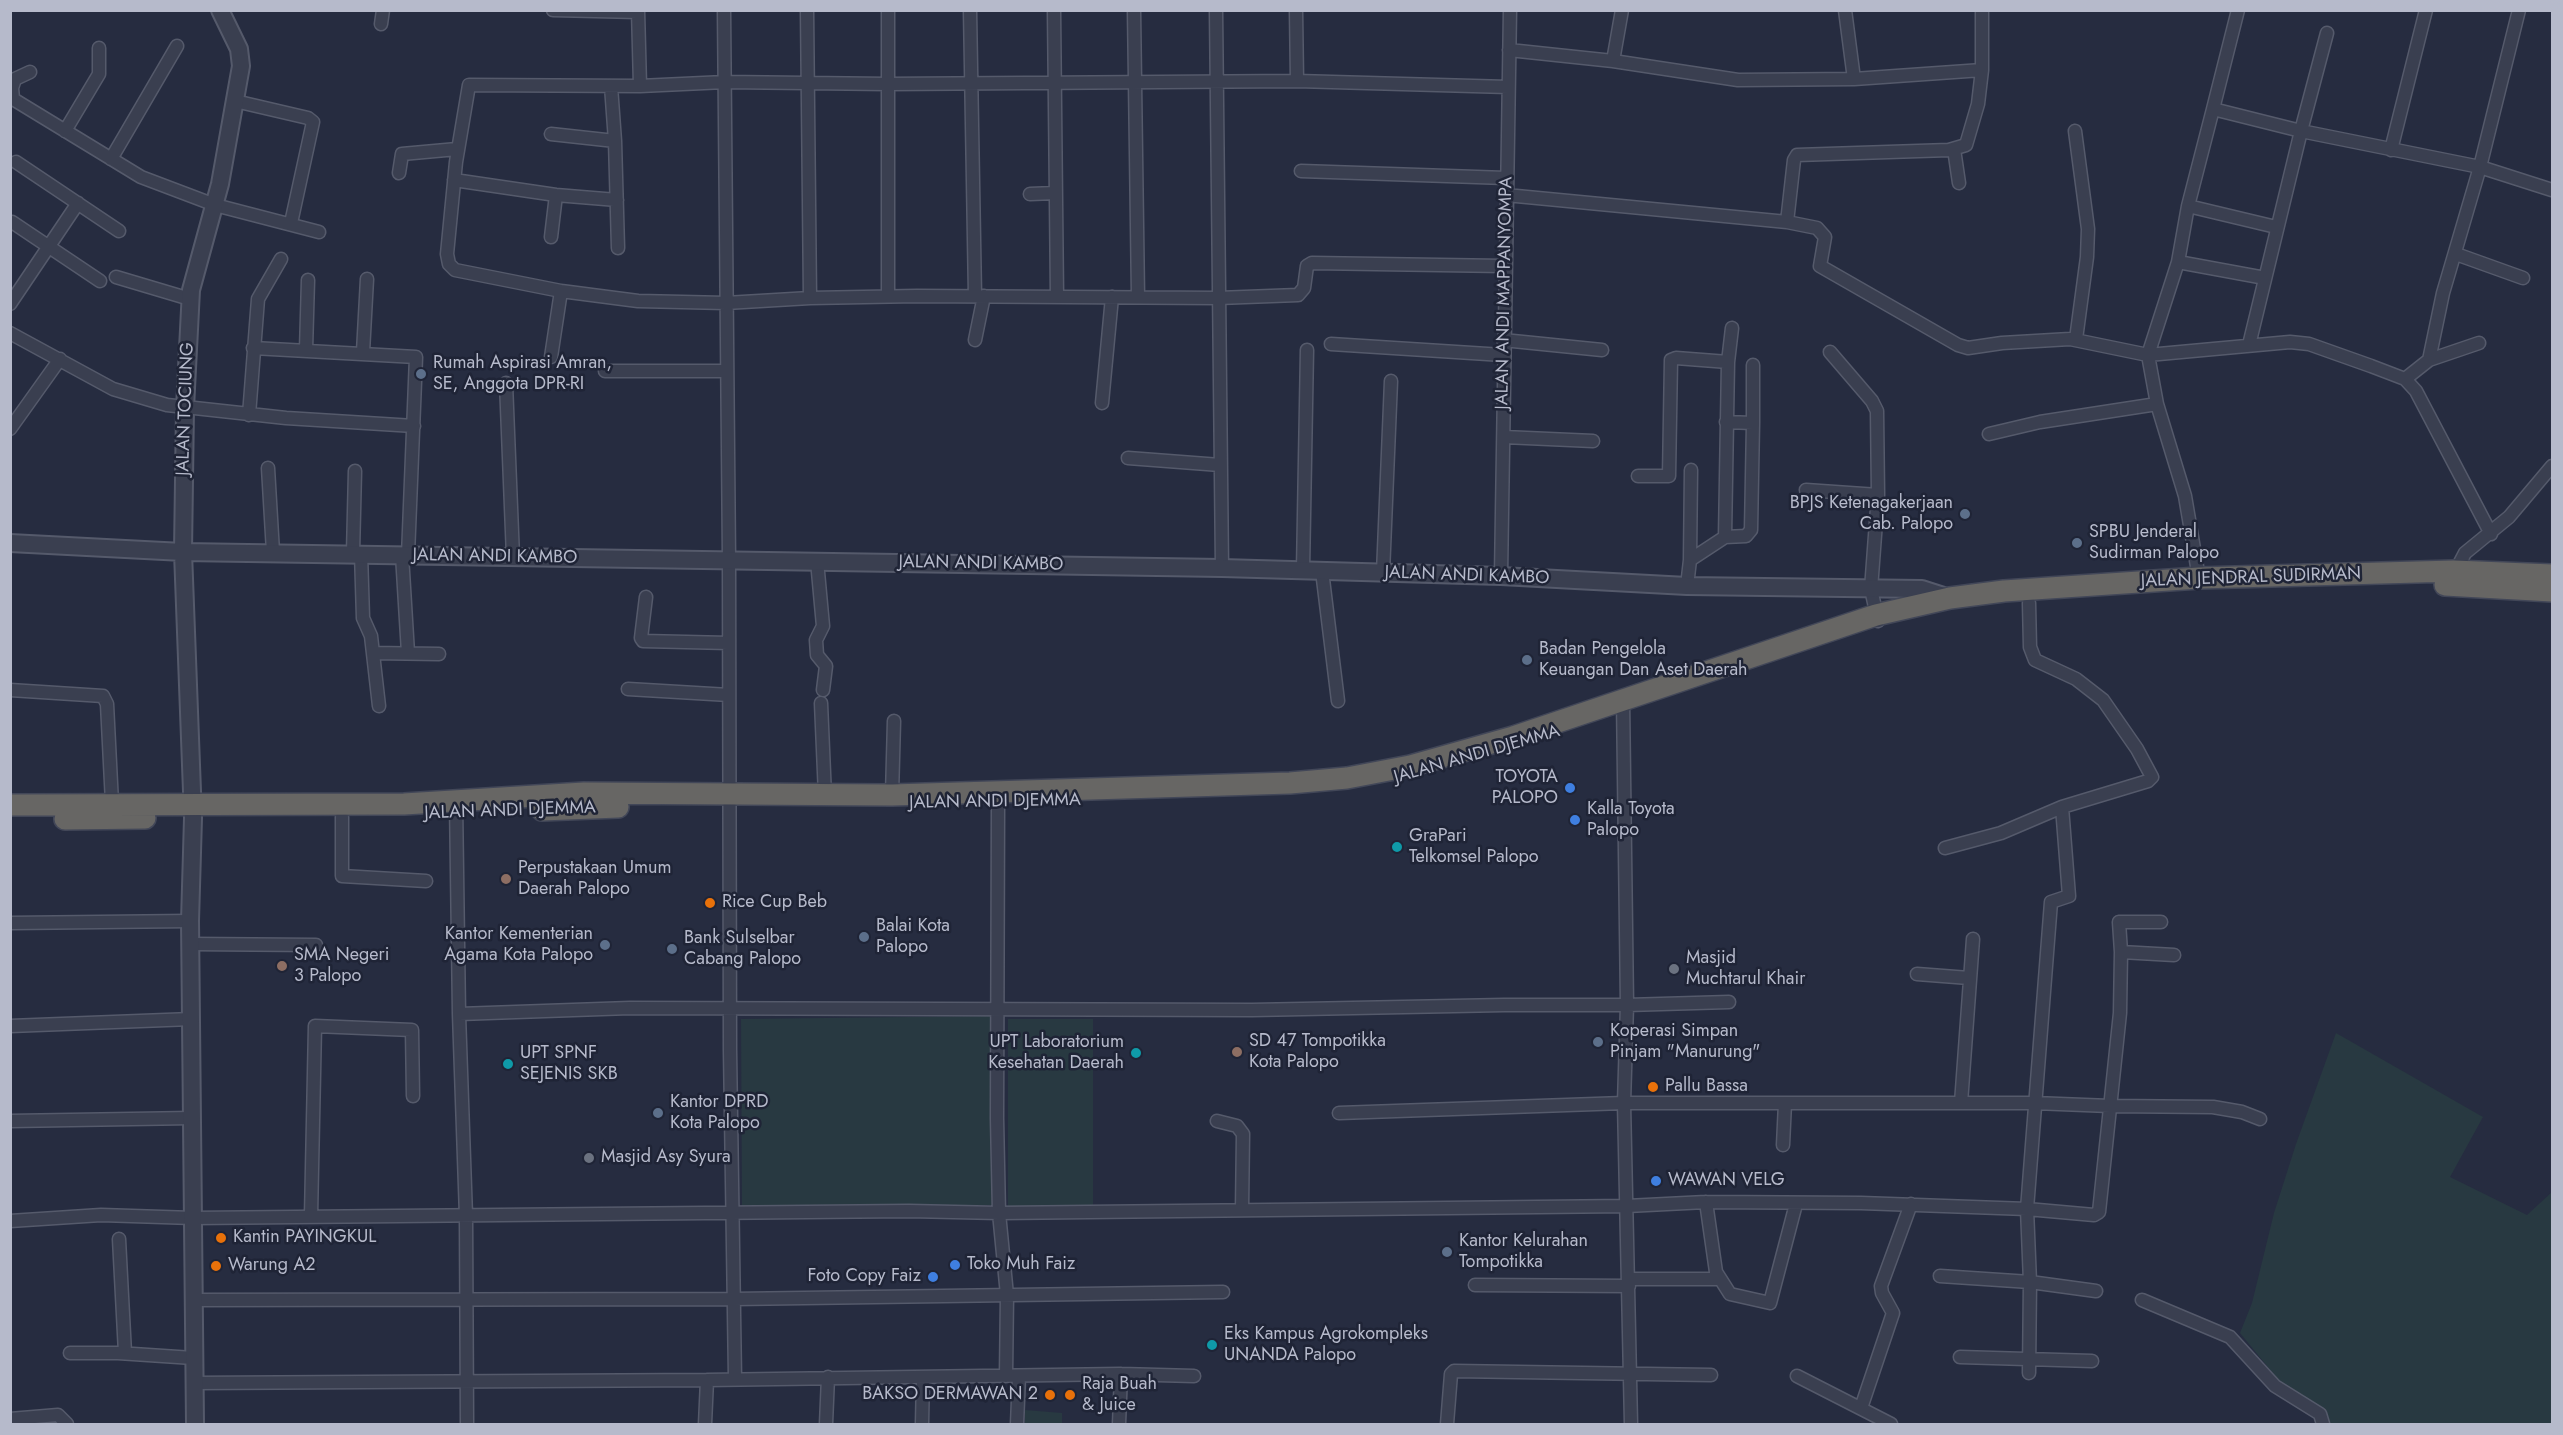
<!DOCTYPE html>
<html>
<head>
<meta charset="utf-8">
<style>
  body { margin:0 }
  #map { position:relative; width:2563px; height:1435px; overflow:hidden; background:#262c40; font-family:Jost,sans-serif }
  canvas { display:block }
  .frame { position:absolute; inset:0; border:12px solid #b6bacb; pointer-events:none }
</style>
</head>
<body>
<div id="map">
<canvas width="2563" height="1435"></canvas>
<div class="frame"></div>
</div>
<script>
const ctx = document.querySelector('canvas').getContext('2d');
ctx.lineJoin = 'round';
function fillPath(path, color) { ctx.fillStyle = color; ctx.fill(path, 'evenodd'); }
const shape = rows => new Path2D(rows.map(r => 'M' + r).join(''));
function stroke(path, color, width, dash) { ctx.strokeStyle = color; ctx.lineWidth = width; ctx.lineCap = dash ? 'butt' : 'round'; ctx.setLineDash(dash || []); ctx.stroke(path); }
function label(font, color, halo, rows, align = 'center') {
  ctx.font = font + ' Jost,sans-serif'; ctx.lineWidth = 5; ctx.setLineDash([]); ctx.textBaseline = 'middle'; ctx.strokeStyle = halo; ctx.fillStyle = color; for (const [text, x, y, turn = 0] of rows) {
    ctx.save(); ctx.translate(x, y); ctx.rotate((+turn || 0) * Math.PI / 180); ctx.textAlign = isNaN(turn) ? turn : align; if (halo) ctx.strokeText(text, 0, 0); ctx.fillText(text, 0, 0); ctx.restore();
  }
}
const green = shape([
  [991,1016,992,1205,742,1208,741,1019],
  [1008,1019,1093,1019,1093,1206,1008,1206],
  [2336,1033,2483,1117,2450,1177,2527,1215,2552,1192,2552,1424,2333,1424,2298,1404,2240,1333,2252,1303,2274,1213,2296,1144],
  [1025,1410,1062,1413,1062,1424,1025,1424]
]);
const minor = shape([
  [553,10,638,12],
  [638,10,640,86],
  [724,10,729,559,730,1050,735,1378],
  [807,10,810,298],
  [888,10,888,296],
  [970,10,975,296],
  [1054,10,1057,297],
  [1134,10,1138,297],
  [1216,10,1222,568],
  [1296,10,1297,81],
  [1845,10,1854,79],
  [2238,10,2213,109,2301,131,2249,345],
  [381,24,383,10],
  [2327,33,2301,131,2480,167,2519,10],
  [1509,50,1613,61,1738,80,1854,79,1982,70,1982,10],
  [1613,61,1622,10],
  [30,72,15,79,12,88,13,99,141,177,215,205,319,232],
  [611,86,615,141],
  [235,101,308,118,313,122,291,223],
  [65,131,99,74,99,48],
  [2075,131,2088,229,2087,257,2076,339],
  [551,134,615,141,618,248],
  [1954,149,1959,183],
  [2391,150,2426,10],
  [111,159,177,46],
  [16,162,119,231],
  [1301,171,1506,178],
  [399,173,402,154,457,149],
  [454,180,556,195,617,200],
  [1030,194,1055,193],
  [1506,195,1787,222,1817,228,1825,237,1820,266,1958,345,1968,348,2002,343,2070,339,2148,355,2290,342,2309,344,2371,366,2405,379,2416,391,2491,534],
  [2188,206,2276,227],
  [12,222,100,281],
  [1787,222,1794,160,1797,155,1949,150,1966,145,1978,104,1982,70],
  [551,237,556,195],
  [2456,254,2523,278],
  [2178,262,2265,278],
  [1504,266,1312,263,1307,266,1304,288,1298,295,1218,298,917,296,810,298,726,303,638,301,561,291,455,270,449,264,447,254,456,162,469,85,640,86,725,82,888,84,1297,81,1508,87],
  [116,277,190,299],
  [10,304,78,203],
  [10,333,113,389,167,405,286,418,414,426],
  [975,340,984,296],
  [1503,340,1602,350],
  [1331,344,1503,355],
  [253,348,416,357,408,555],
  [306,350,308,280],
  [363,352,367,279],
  [1830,352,1872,401,1877,411,1878,495,1871,589,1878,621],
  [551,357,561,291],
  [2429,360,2443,293,2480,167,2552,190],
  [605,371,726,371],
  [2405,379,2429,360,2479,343],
  [506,383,513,557],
  [1102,403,1112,297],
  [249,415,258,299,281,259],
  [1753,423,1753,365],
  [10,429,60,359],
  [1989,434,2040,422,2157,404],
  [1504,437,1593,441],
  [1128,458,1220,465],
  [268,468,273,552],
  [1638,476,1669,476,1671,360,1676,358,1728,362],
  [1806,490,1878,495],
  [1725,537,1746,536,1751,530,1753,423,1726,422],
  [353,553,355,471],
  [361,553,363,618,371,636,379,706],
  [402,555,408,653],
  [1690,560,1691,470],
  [817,561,823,626,816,640,817,655,826,666,823,690],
  [1303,570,1307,350],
  [1322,571,1338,701],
  [1383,573,1391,381],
  [1501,576,1510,10],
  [2453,576,2465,553,2509,517,2552,466],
  [2199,578,2185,496,2157,404,2148,355,2178,262,2188,206,2213,109],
  [1687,586,1690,560,1725,537,1728,362,1732,328],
  [646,597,641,638,643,641,729,643],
  [373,653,439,654],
  [628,689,729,695],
  [10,690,103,696,107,704,112,803],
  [1623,699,1627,1005,1624,1103,1631,1424],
  [821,703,825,796],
  [996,793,998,802,997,1118,999,1213,1007,1295,1006,1376],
  [892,795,894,721],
  [456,801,459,1014,466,1216,467,1424],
  [342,817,342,876,426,881],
  [1945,848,2001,833,2062,807],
  [10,923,190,921],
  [191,944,316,945],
  [2121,952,2119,922,2161,922],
  [1917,974,1969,978],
  [459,1014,630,1008,1252,1010,1504,1005,1627,1005,1729,1002],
  [10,1026,192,1019],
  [1961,1103,1973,939],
  [1339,1113,1624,1103,2034,1103,2110,1106,2213,1107,2242,1112,2260,1119],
  [10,1121,192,1118],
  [1217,1121,1237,1126,1243,1134,1242,1210],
  [1783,1145,1785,1103],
  [1706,1202,1716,1272,1730,1294,1770,1303,1796,1204],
  [311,1216,315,1026,412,1030,413,1096],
  [10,1221,101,1215,193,1218,909,1211,999,1213,1627,1206,1706,1202,1861,1203,2027,1209,2051,902,2069,896,2062,807,2148,781,2152,777,2137,749,2103,700,2076,679,2035,660,2030,647,2029,603],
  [119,1239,125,1353],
  [1940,1276,2030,1282,2096,1291],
  [1629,1279,1720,1279],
  [1475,1285,1629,1286],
  [193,1300,734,1299,1223,1292],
  [2142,1300,2230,1337,2275,1386,2320,1414,2323,1424],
  [70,1353,118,1353,193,1358],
  [1960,1357,2092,1361],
  [2029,1373,2030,1282,2027,1209,2094,1215,2099,1212,2120,1013,2121,952,2174,955],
  [1797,1376,1891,1424],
  [193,1383,707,1380,1121,1374,1194,1376],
  [1861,1408,1893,1313,1882,1293,1881,1286,1911,1204],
  [10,1419,58,1415,67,1424],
  [705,1424,707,1380],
  [826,1424,828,1377],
  [922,1424,923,1377],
  [1017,1424,1019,1376],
  [1119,1424,1121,1374],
  [1447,1424,1451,1374,1454,1371,1711,1375]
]);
const tertiary = shape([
  [10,543,183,552,1222,568,1501,576,1687,586,1922,589,1950,598],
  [195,1424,190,921,193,818,183,552,185,408,191,290,220,184,241,66,239,49,220,10]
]);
const trunk = shape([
  [2445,585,2552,591],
  [10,805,404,804,584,793,892,795,1290,783,1347,778,1410,766,1513,737,1876,615,1950,598,2004,591,2199,578,2454,571,2552,575],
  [542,810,618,807],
  [65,819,145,818]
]);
const markers = [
  [421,374,6,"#5c6f8a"],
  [1965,514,6,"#5c6f8a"],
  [2077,543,6,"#5c6f8a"],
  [1527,660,6,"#5c6f8a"],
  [1570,788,6,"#3f7fe0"],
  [1575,820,6,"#3f7fe0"],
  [1397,847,6,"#0f9aa8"],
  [506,879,6,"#8d6e63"],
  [710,903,6,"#e8710a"],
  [864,937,6,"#5c6f8a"],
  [605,945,6,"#5c6f8a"],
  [672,949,6,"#5c6f8a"],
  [282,966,6,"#8d6e63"],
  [1674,969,6,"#6b7280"],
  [1598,1042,6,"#5c6f8a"],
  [1237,1052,6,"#8d6e63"],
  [1136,1053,6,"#0f9aa8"],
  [508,1064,6,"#0f9aa8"],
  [1653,1087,6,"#e8710a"],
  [658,1113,6,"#5c6f8a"],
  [589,1158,6,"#6b7280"],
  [1656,1181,6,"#3f7fe0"],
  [221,1238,6,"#e8710a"],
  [1447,1252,6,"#5c6f8a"],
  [955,1265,6,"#3f7fe0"],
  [216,1266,6,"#e8710a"],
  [933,1277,6,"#3f7fe0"],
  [1212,1345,6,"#0f9aa8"],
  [1050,1395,6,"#e8710a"],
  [1070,1395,6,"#e8710a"]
];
const streetNames = [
  ["JALAN ANDI MAPPANYOMPA",1505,293,-89],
  ["JALAN TOCIUNG",186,409,-88],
  ["JALAN ANDI KAMBO",495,557,1],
  ["JALAN ANDI KAMBO",981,564,1],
  ["JALAN ANDI KAMBO",1467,576,2],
  ["JALAN JENDRAL SUDIRMAN",2251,578,-2],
  ["JALAN ANDI DJEMMA",1477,755,-16],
  ["JALAN ANDI DJEMMA",995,802,-1],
  ["JALAN ANDI DJEMMA",510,811,-2]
];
const poiNames = [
  ["Rumah Aspirasi Amran,",433,364],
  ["SE, Anggota DPR-RI",433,385],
  ["BPJS Ketenagakerjaan",1953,504,"right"],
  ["Cab. Palopo",1953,525,"right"],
  ["SPBU Jenderal",2089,533],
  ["Sudirman Palopo",2089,554],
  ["Badan Pengelola",1539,650],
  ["Keuangan Dan Aset Daerah",1539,671],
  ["TOYOTA",1558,778,"right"],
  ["PALOPO",1558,799,"right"],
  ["Kalla Toyota",1587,810],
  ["Palopo",1587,831],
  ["GraPari",1409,837],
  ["Telkomsel Palopo",1409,858],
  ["Perpustakaan Umum",518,869],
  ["Daerah Palopo",518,890],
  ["Rice Cup Beb",722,903],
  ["Balai Kota",876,927],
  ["Palopo",876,948],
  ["Kantor Kementerian",593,935,"right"],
  ["Agama Kota Palopo",593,956,"right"],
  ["Bank Sulselbar",684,939],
  ["Cabang Palopo",684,960],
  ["SMA Negeri",294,956],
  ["3 Palopo",294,977],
  ["Masjid",1686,959],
  ["Muchtarul Khair",1686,980],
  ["Koperasi Simpan",1610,1032],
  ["Pinjam \"Manurung\"",1610,1053],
  ["SD 47 Tompotikka",1249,1042],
  ["Kota Palopo",1249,1063],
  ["UPT Laboratorium",1124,1043,"right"],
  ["Kesehatan Daerah",1124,1064,"right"],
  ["UPT SPNF",520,1054],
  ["SEJENIS SKB",520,1075],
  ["Pallu Bassa",1665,1087],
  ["Kantor DPRD",670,1103],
  ["Kota Palopo",670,1124],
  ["Masjid Asy Syura",601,1158],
  ["WAWAN VELG",1668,1181],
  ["Kantin PAYINGKUL",233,1238],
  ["Kantor Kelurahan",1459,1242],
  ["Tompotikka",1459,1263],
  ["Toko Muh Faiz",967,1265],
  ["Warung A2",228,1266],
  ["Foto Copy Faiz",921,1277,"right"],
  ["Eks Kampus Agrokompleks",1224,1335],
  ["UNANDA Palopo",1224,1356],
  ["Raja Buah",1082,1385],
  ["& Juice",1082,1406],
  ["BAKSO DERMAWAN 2",1038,1395,"right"]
];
fillPath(green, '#283941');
stroke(minor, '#555a6b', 15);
stroke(tertiary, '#555a6b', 20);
stroke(trunk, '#424758', 24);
stroke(minor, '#3a3f50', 12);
stroke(tertiary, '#3a3f50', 16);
stroke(trunk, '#676664', 21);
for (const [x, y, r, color] of markers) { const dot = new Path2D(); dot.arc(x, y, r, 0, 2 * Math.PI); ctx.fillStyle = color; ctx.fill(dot); stroke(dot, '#1f2436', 2); }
label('18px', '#b6bacb', '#1f2436', streetNames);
label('18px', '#b6bacb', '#1f2436', poiNames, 'left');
</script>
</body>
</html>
